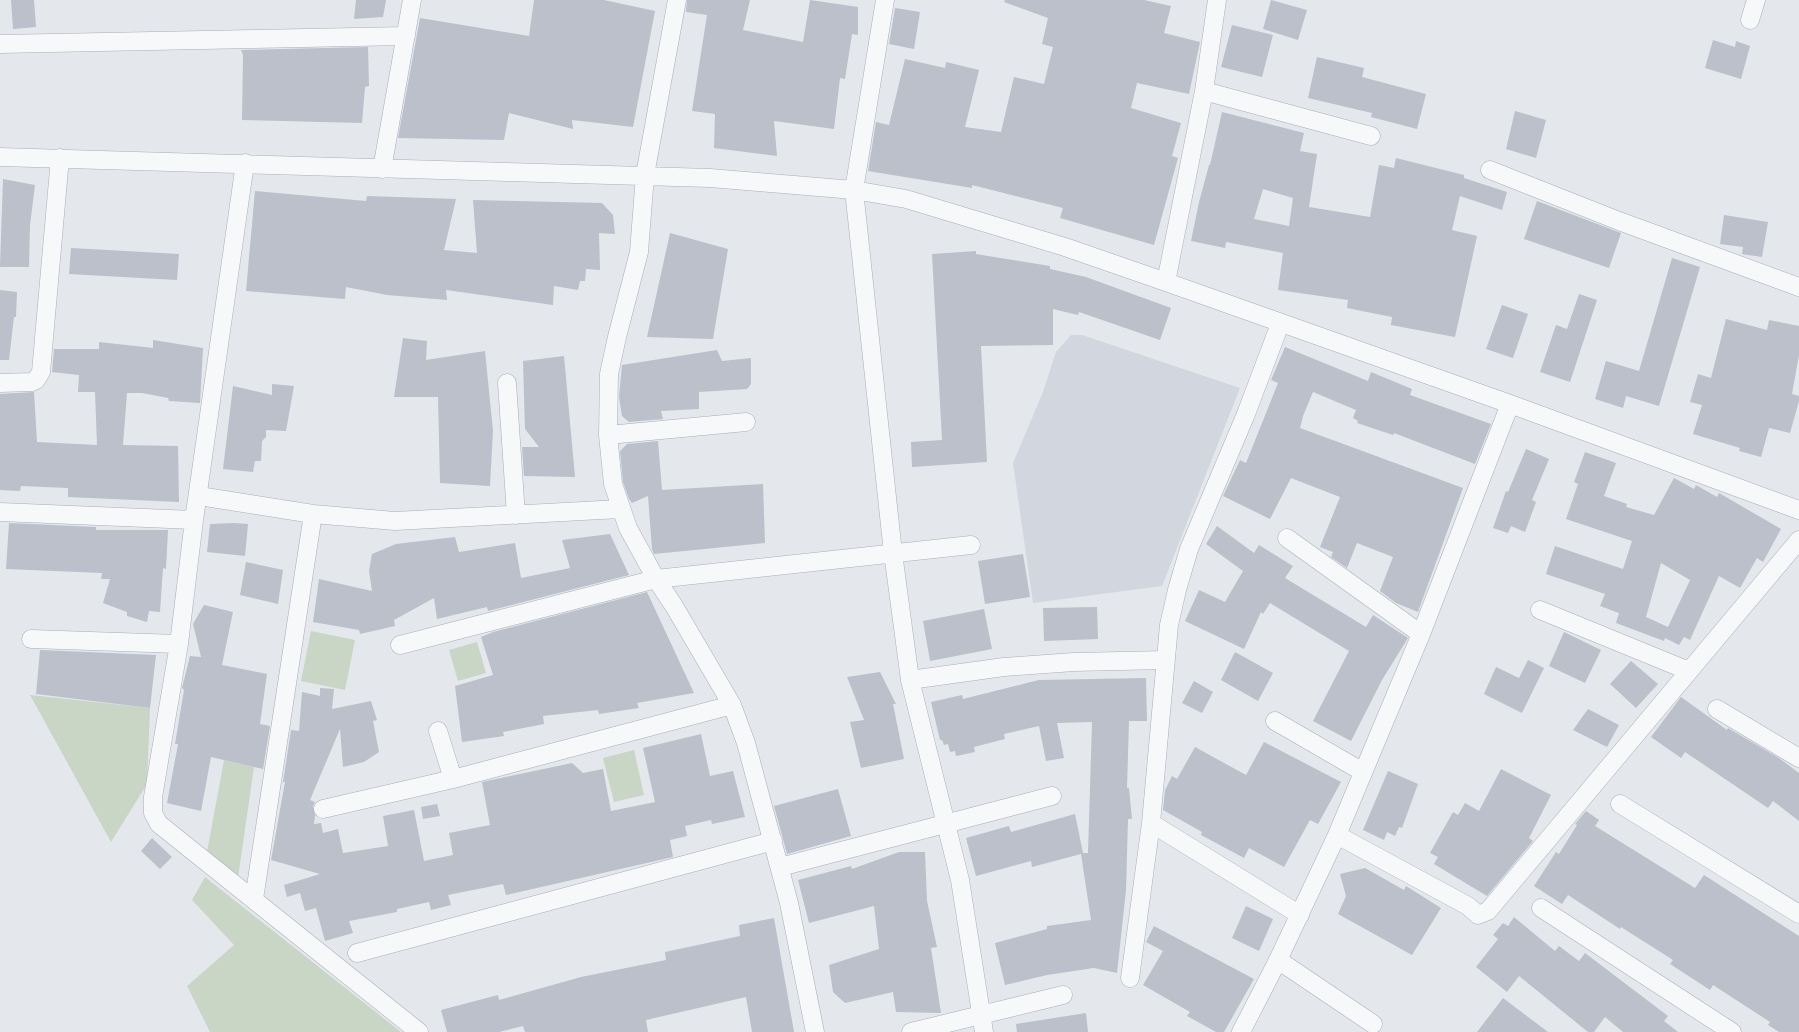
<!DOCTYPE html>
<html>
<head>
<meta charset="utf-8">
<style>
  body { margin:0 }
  canvas { display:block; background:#e4e7ec }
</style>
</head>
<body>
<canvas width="1799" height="1032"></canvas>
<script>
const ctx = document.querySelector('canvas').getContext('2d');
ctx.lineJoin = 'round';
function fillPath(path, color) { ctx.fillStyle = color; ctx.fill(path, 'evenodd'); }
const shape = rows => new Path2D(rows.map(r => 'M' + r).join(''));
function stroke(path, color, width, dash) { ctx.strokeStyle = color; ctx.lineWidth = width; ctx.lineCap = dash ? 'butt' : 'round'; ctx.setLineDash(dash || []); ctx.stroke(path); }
const built = shape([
  [1071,335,1082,335,1240,388,1162,586,1033,603,1013,463,1043,392,1056,352]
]);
const green = shape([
  [311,631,355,640,345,690,301,681],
  [477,642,486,673,458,681,449,650],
  [30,695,150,708,147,784,111,842],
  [634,750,644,795,614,802,603,758],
  [224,760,254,767,238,878,207,852],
  [205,877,401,1032,210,1032,187,986,234,945,192,900]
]);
const building = shape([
  [11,0,34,0,36,27,13,29],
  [356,0,386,0,383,17,354,19],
  [534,0,604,0,655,11,633,127,572,120,573,129,509,113,504,140,398,138,420,18,529,36],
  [687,0,750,0,743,30,803,42,810,0,858,7,858,35,852,34,845,79,840,78,834,129,774,121,777,156,714,148,715,114,692,111,707,15,686,12],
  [1005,0,1144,0,1171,6,1164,33,1200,42,1189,94,1137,83,1131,108,1181,123,1172,156,1178,158,1154,245,1060,218,1063,208,972,185,972,188,868,171,876,122,889,125,905,59,945,68,946,62,979,70,965,127,1001,132,1014,77,1044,84,1053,47,1042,44,1048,18,1004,2],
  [1271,0,1307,10,1298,40,1263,29],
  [895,8,920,12,914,49,889,44],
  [1232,25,1273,35,1262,77,1221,67],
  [1713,40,1735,47,1736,41,1750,46,1741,79,1705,68],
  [368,47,369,86,365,87,362,123,242,120,243,55,241,50],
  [1317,57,1364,68,1362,77,1426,94,1417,129,1371,117,1372,113,1308,98],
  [1515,111,1546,120,1536,158,1506,149],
  [1222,112,1304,133,1300,151,1317,154,1309,207,1370,217,1379,165,1394,168,1396,158,1464,175,1464,178,1507,192,1502,210,1460,196,1452,230,1477,236,1455,337,1391,325,1392,317,1347,308,1348,300,1278,290,1283,253,1226,242,1225,248,1191,241,1199,202,1209,165,1210,165],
  [1263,189,1293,198,1289,226,1254,219],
  [3,179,35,185,30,225,29,267,0,267],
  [255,191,366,201,367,196,456,199,444,250,477,253,473,200,602,203,613,215,615,234,599,233,600,270,586,269,585,281,580,281,578,290,554,286,553,305,446,290,447,300,387,295,346,287,345,299,246,291],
  [1537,201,1621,233,1609,268,1524,239],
  [1724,215,1768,222,1762,257,1742,254,1743,247,1720,244],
  [670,233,728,249,713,339,647,337],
  [71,248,179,254,177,280,69,274],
  [976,251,976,254,1050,266,1050,269,1086,277,1171,308,1160,340,1079,312,1078,315,1053,309,1053,345,981,346,987,462,912,467,911,442,942,440,932,254],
  [1672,258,1700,267,1659,406,1626,396,1623,408,1595,399,1606,361,1639,371],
  [0,290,17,292,16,317,14,317,9,360,0,360],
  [1579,294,1597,300,1570,382,1540,372,1556,325,1567,329],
  [1502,305,1528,314,1513,358,1486,349],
  [1726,319,1767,330,1769,320,1799,326,1799,355,1792,394,1799,396,1799,401,1790,433,1769,428,1761,457,1739,451,1740,448,1693,434,1702,405,1690,402,1698,374,1711,378],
  [403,338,427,341,426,360,485,351,493,431,490,486,440,483,438,397,394,397],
  [153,340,203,348,200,403,169,401,168,398,142,393,127,393,123,445,178,446,179,502,68,497,68,488,21,486,20,491,0,490,0,394,34,392,37,442,97,445,95,392,78,392,79,375,52,372,54,349,99,349,99,342,153,348],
  [1285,347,1368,381,1371,372,1412,389,1410,395,1491,424,1475,464,1394,433,1393,435,1357,423,1358,421,1353,418,1356,410,1313,392,1303,416,1300,428,1463,488,1418,612,1396,603,1380,591,1393,557,1357,543,1347,568,1331,557,1333,552,1320,547,1340,497,1291,478,1270,519,1223,496,1240,460,1246,463,1278,383,1271,380],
  [717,350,722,361,751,358,751,384,747,389,699,392,699,409,661,411,663,419,629,422,622,416,619,397,622,365],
  [564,356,575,477,524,476,522,447,539,447,525,429,523,361],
  [272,384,294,386,286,431,266,430,266,437,262,441,261,461,255,461,253,472,223,469,233,386,272,395],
  [658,441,662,490,763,484,765,543,654,554,652,549,648,496,632,503,629,499,623,482,620,451,627,444],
  [1526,449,1549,459,1532,500,1536,502,1525,532,1511,526,1508,533,1493,528,1506,491,1508,492],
  [1585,452,1616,463,1604,496,1627,504,1626,507,1654,515,1674,478,1694,489,1696,485,1717,497,1719,493,1781,529,1763,562,1757,558,1740,588,1719,576,1690,640,1684,637,1679,645,1665,638,1664,641,1616,623,1619,613,1600,606,1605,594,1546,574,1555,546,1623,569,1632,541,1566,519,1578,484,1574,482],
  [1661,563,1690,580,1668,627,1646,617],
  [9,523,96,527,96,530,168,530,166,569,163,568,160,612,149,611,147,622,127,616,127,612,103,603,110,579,101,579,102,573,6,569],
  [234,523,248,524,245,556,207,552,210,524],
  [1217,526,1254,553,1259,545,1293,566,1285,578,1366,627,1373,615,1408,638,1382,680,1351,741,1313,721,1349,651,1270,603,1263,614,1261,612,1244,649,1185,621,1199,590,1225,602,1243,571,1206,544],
  [610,534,629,575,488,611,487,607,437,619,434,598,394,620,395,626,360,634,359,630,313,622,319,579,372,591,369,571,372,554,396,544,455,537,459,552,515,543,521,578,570,568,562,540],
  [1023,554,1030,597,985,604,978,561],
  [246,562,283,570,278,604,240,595],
  [647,592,694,693,637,703,639,708,599,714,598,710,543,716,544,724,503,732,504,736,462,742,455,686,493,675,481,637,493,632],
  [204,605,233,612,222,665,267,674,260,724,270,726,263,769,211,757,201,811,167,803,178,744,175,744,184,690,182,688,190,656,201,657,193,624],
  [1097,607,1098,639,1044,641,1043,608],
  [984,609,992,649,930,661,923,621],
  [1564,632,1601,650,1585,683,1549,666],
  [40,650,156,655,150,708,36,694],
  [1235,652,1273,673,1258,701,1221,680],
  [1528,660,1544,668,1522,713,1484,694,1496,667,1519,678],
  [1631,661,1658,684,1636,708,1610,684],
  [880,672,896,704,893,704,904,759,861,768,850,722,864,720,847,677],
  [1146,678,1147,721,1129,721,1127,788,1129,788,1132,819,1128,819,1126,890,1117,973,1094,968,1047,975,1005,985,995,943,1047,929,1047,926,1091,920,1081,854,1032,867,1031,861,976,876,966,838,1009,826,1011,832,1075,814,1083,853,1081,853,1088,853,1092,722,1057,723,1064,758,1046,761,1039,726,1004,734,1005,739,974,747,975,752,956,756,955,751,950,752,948,744,944,745,942,740,940,740,931,702,962,695,963,699,1039,680],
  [1194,681,1213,692,1202,713,1182,703],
  [320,688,334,689,332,709,371,701,377,720,373,721,379,752,364,762,343,767,340,729,310,800,315,802,313,806,315,816,314,824,321,823,323,833,338,829,343,853,388,846,383,816,414,810,424,861,453,855,449,833,490,825,482,782,572,763,583,773,603,769,611,811,655,802,643,748,701,734,710,776,733,771,745,817,712,824,711,820,685,826,687,836,670,840,673,857,506,895,503,884,448,895,451,905,431,910,429,902,397,909,397,912,349,921,353,933,325,941,316,908,305,911,300,893,287,897,284,885,320,874,271,860,285,782,283,782,291,730,299,731,302,692,320,696],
  [1681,697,1727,730,1728,728,1779,758,1799,773,1799,821,1773,801,1768,808,1685,752,1681,758,1651,737],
  [1588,709,1619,725,1607,747,1573,730],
  [1264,742,1341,782,1318,824,1310,820,1284,867,1249,848,1244,858,1201,835,1202,832,1163,810,1165,790,1172,776,1177,779,1195,747,1246,775],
  [1501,769,1551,795,1529,838,1533,841,1487,896,1434,864,1438,857,1430,853,1453,812,1458,815,1465,803,1479,811],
  [1388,771,1418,784,1402,828,1399,827,1395,836,1387,832,1384,840,1363,830],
  [838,789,851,836,787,854,774,806],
  [437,804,440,816,423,819,421,807],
  [1586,811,1599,820,1595,826,1695,888,1704,875,1799,936,1799,1032,1779,1032,1768,1025,1770,1022,1713,985,1710,990,1670,964,1673,960,1621,927,1620,929,1568,895,1562,904,1534,886,1556,852,1559,854,1577,825,1575,824],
  [152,838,172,857,160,869,141,851],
  [899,852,925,852,927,901,937,947,931,948,941,1013,896,1012,893,992,845,1003,833,992,829,965,879,949,874,906,809,923,798,880,851,866,852,869],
  [1365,868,1404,890,1406,886,1441,908,1412,955,1338,914,1346,896,1340,874],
  [1246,906,1273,919,1259,951,1232,938],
  [1514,917,1555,951,1559,946,1579,961,1585,953,1668,1016,1664,1021,1678,1032,1623,1032,1605,1017,1594,1032,1588,1032,1519,976,1507,992,1476,967,1498,939,1493,935,1503,923,1508,926],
  [774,918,794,1032,752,1032,746,997,646,1020,648,1032,525,1032,523,1026,499,1032,447,1032,441,1010,498,995,499,1000,581,977,666,960,665,952,740,936,739,925],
  [1154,926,1254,979,1224,1032,1216,1032,1187,1016,1190,1012,1143,985,1163,951,1146,942],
  [1503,998,1548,1032,1477,1032],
  [1086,1013,1088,1032,1017,1032,1016,1024]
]);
const minor = shape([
  [677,0,645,175,639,252,617,337,609,374,608,435,613,484,628,528,656,579,674,606,732,705,746,743,789,903,815,1032],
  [885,0,854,190,893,553,910,680,960,880,984,1032],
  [1750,20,1756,0],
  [0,44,406,36],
  [1204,91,1371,136],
  [0,157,710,178,854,190,906,199,1065,247,1166,282,1510,404,1799,510],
  [245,163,194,520,179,644,153,797,153,813,159,824,419,1032],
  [382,169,412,0],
  [1490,170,1619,221,1799,287],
  [1166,282,1204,91,1217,0],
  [0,383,32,382,36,380,41,372,60,158],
  [507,383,516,515],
  [608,435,746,422],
  [199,496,313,514,395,521,620,509],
  [0,512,194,520],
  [1287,538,1421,634],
  [1540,610,1689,671],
  [31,639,179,644],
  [400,645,656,579,971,545],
  [910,680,1004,667,1074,662,1166,660],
  [1717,709,1799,758],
  [1275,721,1363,772],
  [438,731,453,779],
  [1620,804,1799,914],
  [323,809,453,779,732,705],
  [1151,823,1300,915],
  [1337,835,1468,906,1478,915,1488,911,1799,540],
  [780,867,1052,796],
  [254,899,313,514],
  [1541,908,1732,1032],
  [357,953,773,841],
  [1278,960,1373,1024],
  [1130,978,1151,823,1169,625,1177,590,1189,549,1246,414,1280,324],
  [911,1032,1063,995],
  [1241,1032,1278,960,1337,835,1421,634,1510,404]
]);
fillPath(built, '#d2d6de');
fillPath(green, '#c9d6c5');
fillPath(building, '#bbc0ca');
stroke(minor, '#a9aeb7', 19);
stroke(minor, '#f7f8fa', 18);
</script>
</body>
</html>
